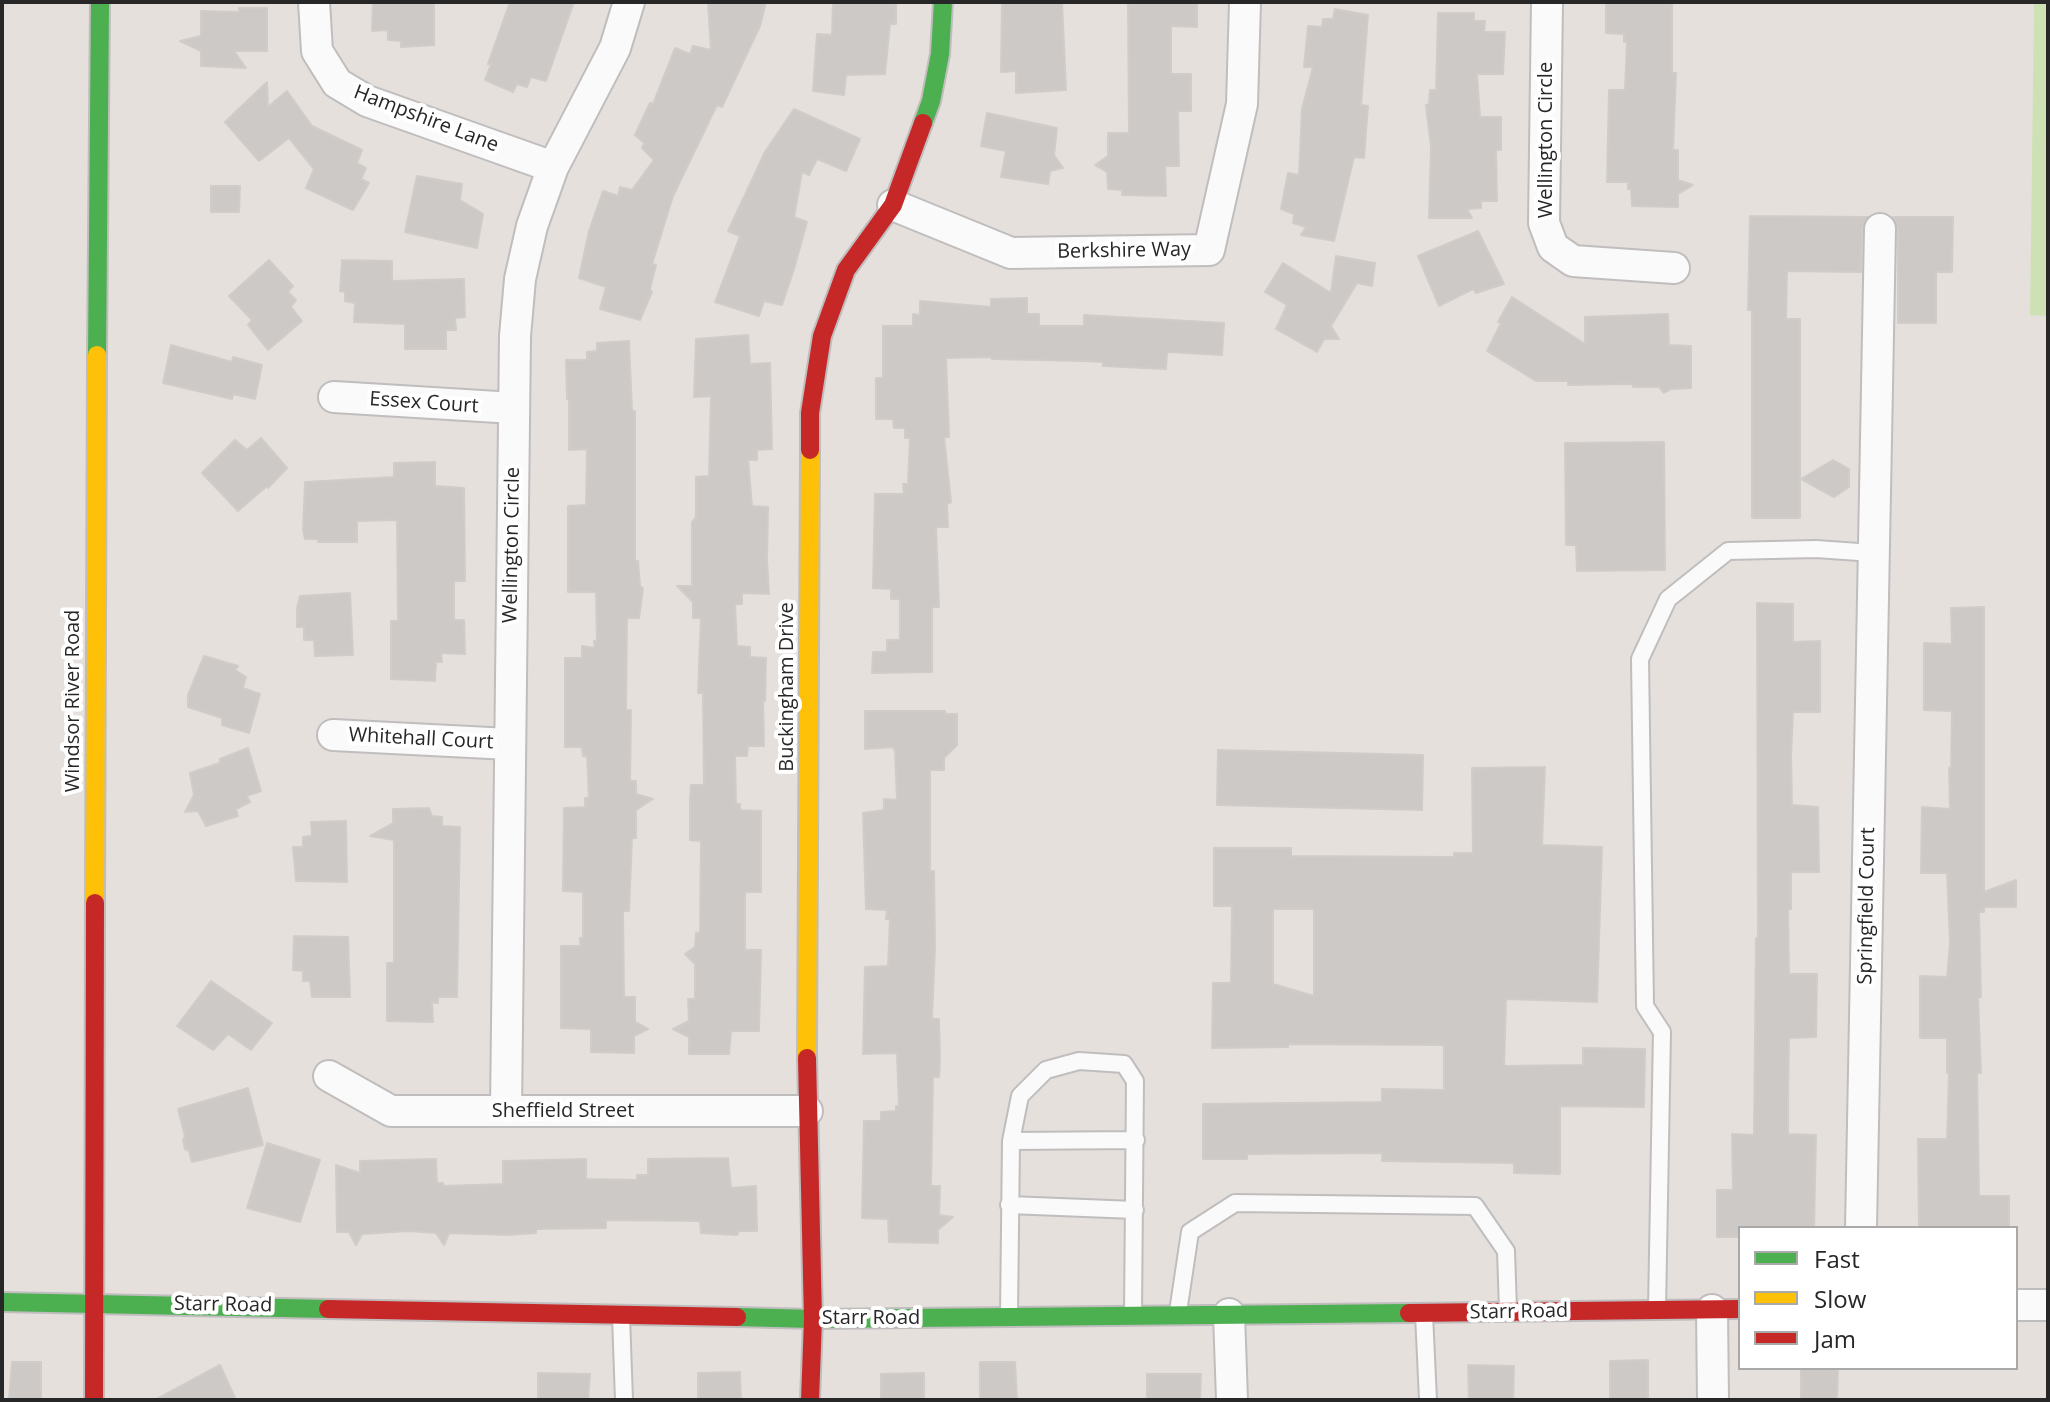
<!DOCTYPE html>
<html>
<head>
<meta charset="utf-8">
<style>
  body { margin:0 }
  #map { position:relative; width:2050px; height:1402px; overflow:hidden; background:#e6e0dc; font-family:"Open Sans",sans-serif }
  canvas { display:block }
  .frame { position:absolute; inset:0; border:4px solid #272727; pointer-events:none }
  .legend { position:absolute; left:1738px; top:1226px; width:280px; height:144px; box-sizing:border-box; background:#fff; border:2px solid #a9a9a9; margin:0; padding:10px 14px; list-style:none; font-size:24px; color:#272727 }
  .legend li { display:flex; align-items:center; gap:16px; height:40px }
  .legend b { width:40px; border:2px solid #a9a9a9 }
</style>
</head>
<body>
<div id="map">
<canvas width="2050" height="1402"></canvas>
<div class="frame"></div>
<ul class="legend">
<li><b style="height:10px;background:#4caf50"></b>Fast</li>
<li><b style="height:10px;background:#ffc107"></b>Slow</li>
<li><b style="height:10px;background:#c62828"></b>Jam</li>
</ul>
</div>
<script>
const ctx = document.querySelector('canvas').getContext('2d');
ctx.lineJoin = 'round';
function fillPath(path, color) { ctx.fillStyle = color; ctx.fill(path, 'evenodd'); }
const shape = rows => new Path2D(rows.map(r => 'M' + r).join(''));
function stroke(path, color, width, dash) { ctx.strokeStyle = color; ctx.lineWidth = width; ctx.lineCap = dash ? 'butt' : 'round'; ctx.setLineDash(dash || []); ctx.stroke(path); }
function label(font, color, halo, rows, align = 'center') {
  ctx.font = font + ' "Open Sans",sans-serif'; ctx.lineWidth = 8; ctx.setLineDash([]); ctx.textBaseline = 'middle'; ctx.strokeStyle = halo; ctx.fillStyle = color; for (const [text, x, y, turn = 0] of rows) {
    ctx.save(); ctx.translate(x, y); ctx.rotate((+turn || 0) * Math.PI / 180); ctx.textAlign = isNaN(turn) ? turn : align; if (halo) ctx.strokeText(text, 0, 0); ctx.fillText(text, 0, 0); ctx.restore();
  }
}
const green = shape([
  [2034,2,2048,2,2048,316,2030,315]
]);
const building = shape([
  [373,2,434,2,434,45,401,47,401,41,388,40,388,30,372,31,373,2],
  [510,2,574,2,546,81,531,77,527,87,517,84,513,92,485,80,491,64,488,64,510,2],
  [708,2,766,2,760,26,722,107,717,105,673,196,652,264,656,265,650,289,652,292,640,320,600,309,606,287,579,278,589,231,603,191,618,196,620,187,632,190,654,160,642,148,644,143,635,135,650,103,653,104,675,48,690,54,693,46,711,50,708,2],
  [833,2,896,2,896,24,890,24,885,74,846,75,844,95,813,91,817,34,832,35,833,2],
  [1002,2,1062,2,1066,90,1016,93,1016,71,1001,72,1002,2],
  [1128,2,1197,2,1197,27,1171,26,1171,74,1191,74,1191,111,1178,111,1179,166,1165,166,1166,196,1122,195,1122,190,1108,189,1107,172,1095,165,1108,156,1108,133,1129,133,1128,2],
  [1606,2,1672,2,1672,73,1676,73,1673,150,1678,150,1678,180,1693,185,1678,194,1678,207,1632,206,1631,189,1628,189,1628,182,1607,182,1609,90,1625,90,1627,42,1624,42,1624,34,1606,33,1606,2],
  [239,8,267,8,267,51,234,51,246,68,201,66,201,51,180,41,201,36,201,11,239,12,239,8],
  [1335,9,1368,15,1361,105,1368,106,1364,158,1354,157,1334,241,1301,235,1306,227,1293,223,1294,214,1281,209,1288,173,1299,175,1302,109,1313,67,1304,67,1308,26,1322,27,1323,19,1333,19,1335,9],
  [1438,13,1474,13,1474,21,1485,21,1484,32,1505,32,1503,74,1477,74,1480,117,1501,117,1501,150,1496,150,1497,201,1481,201,1481,208,1467,209,1472,218,1429,218,1431,147,1426,105,1429,104,1430,90,1436,90,1438,13],
  [267,82,268,107,287,91,312,126,362,150,357,163,366,168,361,179,369,183,353,210,306,188,314,169,289,138,259,161,225,122,267,82],
  [794,109,860,139,846,171,817,159,809,175,802,172,794,217,807,222,794,269,782,305,764,301,759,316,715,302,740,236,728,231,765,152,794,109],
  [987,113,1057,128,1054,155,1063,168,1050,171,1048,184,1001,177,1006,151,981,146,987,113],
  [417,176,462,184,460,200,483,214,477,248,405,232,417,176],
  [211,186,240,186,239,212,211,212,211,186],
  [1750,216,1868,217,1862,229,1861,272,1787,271,1786,319,1800,319,1800,518,1752,518,1752,310,1748,310,1750,216],
  [1893,217,1953,217,1952,272,1936,272,1936,323,1898,323,1898,229,1893,217],
  [1478,231,1504,284,1476,293,1473,289,1439,306,1418,256,1478,231],
  [1336,256,1375,263,1372,286,1357,283,1331,326,1339,339,1324,339,1317,352,1276,329,1287,305,1265,292,1283,263,1331,293,1336,256],
  [269,260,293,286,288,292,296,300,291,307,302,321,268,350,248,325,252,320,229,296,269,260],
  [342,260,392,261,392,281,464,279,465,317,455,318,456,330,446,330,446,349,405,349,405,324,354,322,355,303,345,301,345,292,340,291,342,260],
  [1512,297,1585,344,1585,317,1668,314,1669,345,1691,346,1691,388,1671,389,1664,393,1659,387,1633,387,1633,384,1568,385,1568,381,1536,381,1487,351,1501,323,1498,322,1512,297],
  [1027,298,1027,314,1039,314,1039,326,1084,326,1084,315,1224,323,1222,355,1167,352,1166,369,1103,366,1103,362,1083,361,992,359,992,357,946,358,949,437,944,437,951,502,947,504,948,527,936,527,939,607,932,607,932,672,872,673,873,652,887,652,887,640,900,640,900,599,891,599,891,589,873,588,875,494,904,494,903,484,908,484,910,438,905,438,905,428,894,428,893,419,876,419,876,378,883,378,883,326,913,326,913,314,920,315,920,301,991,307,991,299,1027,298],
  [748,335,750,364,770,363,772,449,757,450,757,460,748,460,752,506,768,507,767,560,769,594,742,593,742,604,735,604,737,646,750,647,750,657,766,658,765,701,763,701,764,746,748,746,747,756,735,756,736,804,740,804,740,810,761,811,761,892,745,892,745,950,761,950,759,1031,731,1031,729,1054,689,1054,689,1037,673,1029,689,1021,688,999,695,999,695,964,685,954,695,947,696,933,700,933,701,841,690,840,690,799,691,785,704,785,703,693,698,693,701,618,693,618,693,602,677,586,692,586,692,522,696,517,696,477,709,476,711,396,694,397,696,339,748,335],
  [629,341,632,411,635,411,635,561,638,561,640,586,643,588,639,618,627,618,626,710,631,710,630,781,636,781,636,794,653,799,636,810,636,838,632,838,629,911,623,911,624,997,635,997,635,1022,648,1029,634,1036,634,1053,591,1052,591,1029,561,1028,561,946,580,946,580,938,583,938,583,892,563,891,564,808,585,807,585,798,589,798,587,756,583,756,582,747,565,747,565,658,582,658,582,646,595,648,594,641,597,641,596,592,568,592,568,506,586,505,587,449,569,450,569,399,567,399,566,360,587,360,587,352,597,351,597,343,629,341],
  [171,345,232,362,233,357,262,365,255,399,233,394,232,399,163,383,171,345],
  [261,438,287,468,268,488,267,486,238,511,202,473,235,440,247,450,261,438],
  [1664,442,1665,570,1577,571,1576,545,1566,545,1565,443,1664,442],
  [1833,460,1849,469,1849,487,1834,497,1801,479,1833,460],
  [435,462,435,486,464,488,465,581,454,581,454,620,464,620,465,654,441,653,442,662,436,662,435,681,391,679,391,621,398,621,397,520,357,521,357,542,318,542,318,539,305,539,303,530,305,482,394,477,394,463,435,462],
  [350,593,353,655,315,656,314,640,304,640,304,627,297,627,297,608,300,596,350,593],
  [1757,603,1793,604,1793,642,1820,641,1820,712,1793,712,1791,755,1792,805,1818,807,1819,872,1791,872,1791,909,1788,909,1789,974,1817,974,1816,1037,1789,1038,1788,1096,1788,1134,1816,1135,1814,1228,1740,1228,1740,1237,1717,1237,1717,1190,1733,1190,1732,1134,1754,1135,1756,938,1758,938,1757,603],
  [1984,607,1984,892,2016,880,2016,907,1984,907,1984,912,1979,912,1981,997,1978,998,1981,1073,1977,1073,1979,1196,2009,1196,2009,1228,1919,1227,1918,1139,1947,1139,1949,1073,1947,1073,1947,1038,1920,1038,1920,976,1947,977,1950,942,1947,873,1921,873,1922,807,1950,809,1949,768,1951,768,1952,711,1924,710,1924,643,1952,644,1951,608,1984,607],
  [204,656,238,666,235,670,246,677,243,688,260,694,249,733,222,725,222,718,188,707,188,695,204,656],
  [865,711,945,711,945,714,957,714,957,745,944,758,944,770,930,770,930,871,934,871,935,948,932,1019,939,1019,940,1058,939,1077,933,1077,931,1186,940,1186,939,1215,953,1217,938,1230,938,1243,889,1242,888,1219,862,1218,864,1121,881,1121,881,1112,896,1111,896,1106,899,1106,897,1053,863,1054,865,967,888,966,890,919,886,919,887,910,866,909,863,813,884,810,884,799,897,800,895,751,893,747,865,749,865,711],
  [248,748,261,791,247,796,250,802,236,809,238,816,206,826,198,811,185,812,194,795,190,773,220,763,220,759,248,748],
  [1218,750,1423,755,1422,810,1217,805,1218,750],
  [1545,767,1542,845,1602,847,1597,1002,1506,999,1504,1066,1583,1065,1583,1048,1645,1049,1644,1107,1560,1106,1560,1174,1514,1173,1514,1163,1382,1161,1382,1153,1247,1154,1247,1159,1203,1159,1203,1104,1382,1102,1382,1089,1444,1090,1444,1045,1288,1044,1288,1047,1212,1048,1213,983,1231,983,1232,906,1214,906,1214,848,1291,848,1291,856,1454,857,1454,853,1473,853,1472,768,1545,767],
  [1273,909,1314,909,1314,996,1273,984,1273,909],
  [429,808,432,816,442,817,442,826,460,827,457,997,438,997,438,1003,432,1002,433,1022,387,1021,387,963,394,963,394,840,370,836,393,823,393,809,429,808],
  [346,821,347,882,296,881,293,847,303,847,303,837,312,836,311,822,346,821],
  [294,936,348,937,350,997,312,997,310,981,303,981,303,971,293,970,294,936],
  [211,981,272,1023,251,1050,228,1034,213,1050,177,1026,211,981],
  [248,1088,263,1145,192,1162,189,1151,185,1149,183,1140,185,1136,178,1109,248,1088],
  [267,1143,320,1160,300,1222,247,1208,267,1143],
  [728,1158,731,1188,756,1186,757,1231,739,1231,737,1235,701,1233,700,1221,606,1220,606,1228,536,1229,536,1233,507,1235,449,1233,444,1245,436,1233,408,1231,362,1234,356,1245,349,1232,337,1232,336,1165,360,1173,360,1161,436,1159,437,1183,443,1183,444,1186,503,1184,503,1161,586,1159,586,1179,637,1180,637,1175,648,1175,648,1159,728,1158],
  [1648,1360,1648,1400,1610,1400,1610,1361,1648,1360],
  [12,1362,41,1362,41,1400,9,1400,12,1362],
  [980,1362,1015,1362,1017,1400,980,1400,980,1362],
  [220,1365,236,1400,155,1400,220,1365],
  [1468,1365,1514,1366,1513,1400,1469,1400,1468,1365],
  [1801,1368,1838,1368,1837,1400,1801,1400,1801,1368],
  [740,1372,741,1400,698,1400,698,1373,740,1372],
  [538,1373,590,1374,588,1400,538,1400,538,1373],
  [924,1373,924,1400,881,1400,881,1374,924,1373],
  [1147,1374,1201,1374,1200,1400,1147,1400,1147,1374]
]);
const lane = shape([
  [1011,1141,1136,1140],
  [1009,1205,1135,1210],
  [1657,1309,1662,1032,1645,1006,1640,659,1668,599,1728,551,1816,549,1873,553],
  [1178,1312,1190,1232,1235,1203,1475,1206,1506,1251,1508,1310],
  [1424,1314,1428,1400],
  [1009,1315,1011,1141,1020,1096,1046,1070,1079,1061,1124,1064,1135,1081,1133,1314],
  [621,1316,624,1400]
]);
const street = shape([
  [314,2,317,51,337,83,367,101,553,167],
  [1547,2,1544,223,1553,247,1573,261,1674,268],
  [893,205,1011,253,1209,250,1242,104,1245,2],
  [334,397,514,408],
  [333,735,509,744],
  [329,1076,391,1111,807,1111],
  [506,1111,515,336,520,279,532,226,553,167,615,48,629,2],
  [1861,1228,1880,229],
  [2016,1305,2048,1305],
  [1712,1310,1713,1400],
  [1229,1314,1232,1400]
]);
const fast = shape([
  [923,123,931,101,940,54,943,2],
  [97,355,100,2],
  [2,1302,328,1309],
  [737,1317,813,1319,1409,1313]
]);
const slow = shape([
  [95,903,97,355],
  [807,1058,810,450]
]);
const jam = shape([
  [810,450,810,413,822,336,846,270,893,205,923,123],
  [807,1058,813,1319,810,1400],
  [328,1309,737,1317],
  [1409,1313,1740,1309],
  [94,1400,95,903]
]);
const streetNames = [
  ["Hampshire Lane",426,119,21],
  ["Wellington Circle",1546,140,-90],
  ["Berkshire Way",1124,251,-1],
  ["Essex Court",424,403,4],
  ["Wellington Circle",512,545,-89],
  ["Buckingham Drive",787,687,-90],
  ["Windsor River Road",73,701,-90],
  ["Whitehall Court",421,739,3],
  ["Springfield Court",1867,906,-89],
  ["Sheffield Street",563,1111],
  ["Starr Road",223,1305,1],
  ["Starr Road",1519,1312,-1],
  ["Starr Road",871,1318]
];
fillPath(green, '#cee1b4');
fillPath(building, '#ccc9c6');
stroke(building, '#d1ccc8', 2);
stroke(lane, '#bfbdbe', 20);
stroke(street, '#bfbdbe', 34);
stroke(fast, '#bfbdbe', 22);
stroke(slow, '#bfbdbe', 22);
stroke(jam, '#bfbdbe', 22);
stroke(lane, '#fbfafa', 16);
stroke(street, '#fbfafa', 30);
stroke(fast, '#4caf50', 18);
stroke(slow, '#ffc107', 18);
stroke(jam, '#c62828', 18);
label('20px', '#272727', '#fff', streetNames);
</script>
</body>
</html>
